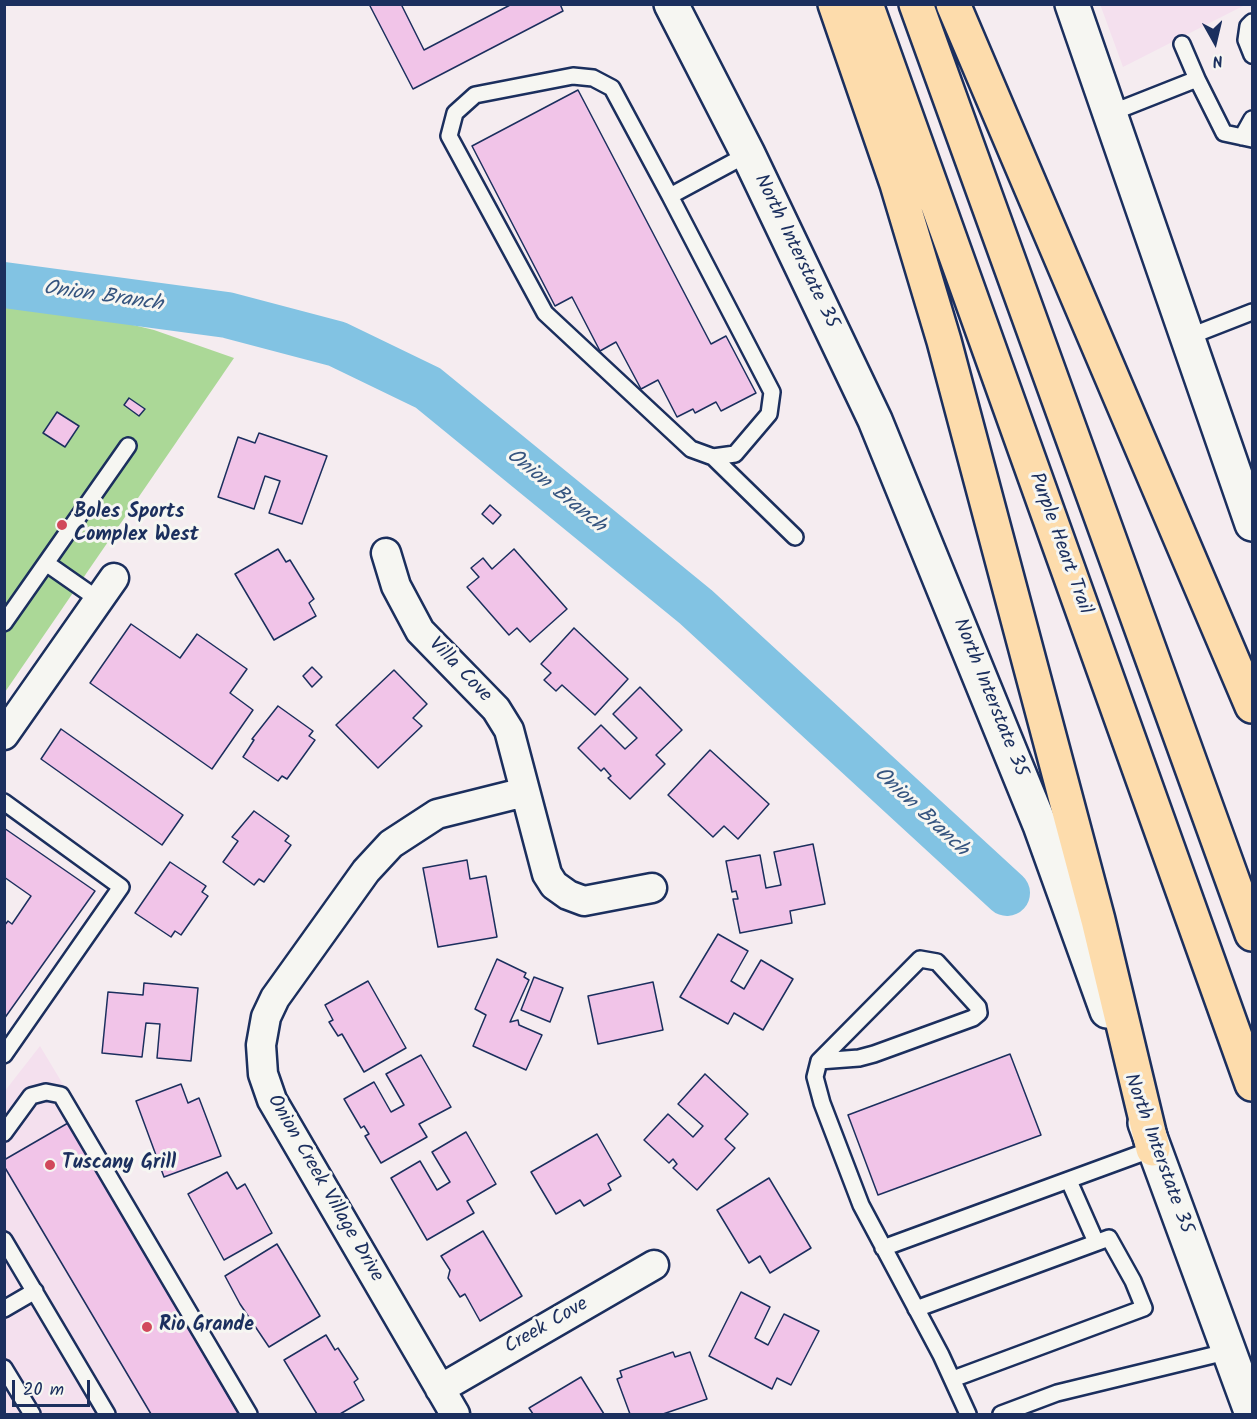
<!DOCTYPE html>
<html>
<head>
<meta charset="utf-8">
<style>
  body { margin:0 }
  #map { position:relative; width:1257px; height:1419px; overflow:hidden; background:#f5ecf0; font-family:Kalam,sans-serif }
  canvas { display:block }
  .frame { position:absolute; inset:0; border:6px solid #1b2f5e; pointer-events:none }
  .north { position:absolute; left:1185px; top:12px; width:60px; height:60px; -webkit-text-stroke:4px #f6f6f2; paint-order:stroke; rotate:172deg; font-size:16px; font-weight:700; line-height:24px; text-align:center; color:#1b2f5e }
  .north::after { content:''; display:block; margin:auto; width:21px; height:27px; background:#1b2f5e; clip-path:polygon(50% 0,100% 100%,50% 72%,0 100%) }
  .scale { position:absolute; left:12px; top:1380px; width:78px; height:27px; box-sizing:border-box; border:3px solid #1b2f5e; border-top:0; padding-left:8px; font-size:18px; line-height:21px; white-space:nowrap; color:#1b2f5e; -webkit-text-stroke:4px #f6f6f2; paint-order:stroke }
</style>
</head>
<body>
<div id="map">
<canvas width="1257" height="1419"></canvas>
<div class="frame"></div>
<div class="north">N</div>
<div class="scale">20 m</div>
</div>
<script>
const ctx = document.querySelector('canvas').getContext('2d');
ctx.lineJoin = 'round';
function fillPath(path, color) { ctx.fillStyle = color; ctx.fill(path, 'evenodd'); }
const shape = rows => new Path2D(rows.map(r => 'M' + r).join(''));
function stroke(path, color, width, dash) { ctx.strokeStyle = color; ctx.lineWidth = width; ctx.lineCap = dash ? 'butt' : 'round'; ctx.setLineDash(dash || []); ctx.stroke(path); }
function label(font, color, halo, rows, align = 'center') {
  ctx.font = font + ' Kalam,sans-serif'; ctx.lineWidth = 6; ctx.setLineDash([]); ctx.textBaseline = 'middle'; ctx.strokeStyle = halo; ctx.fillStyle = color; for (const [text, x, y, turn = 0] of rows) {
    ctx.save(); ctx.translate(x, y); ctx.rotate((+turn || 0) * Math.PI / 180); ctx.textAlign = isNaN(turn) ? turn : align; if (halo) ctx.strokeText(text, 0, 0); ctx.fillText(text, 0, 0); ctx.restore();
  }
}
const built = shape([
  [1100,4,1245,5,1123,67],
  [40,1046,261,1414,5,1414,4,1092]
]);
const green = shape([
  [5,294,154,330,234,358,5,692]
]);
const river = shape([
  [4,285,227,315,337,344,428,388,696,607,1007,893]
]);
const building = shape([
  [369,4,401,4,424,50,512,4,560,4,563,11,413,89,369,4],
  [578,90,711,344,726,336,756,393,721,411,716,402,695,413,693,409,677,417,658,380,641,389,616,342,600,351,572,297,555,306,472,146,578,90],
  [129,398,145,409,139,416,124,405,129,398],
  [57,412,79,426,65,447,43,433,57,412],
  [259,433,327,456,302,524,269,513,280,481,265,476,254,509,218,497,238,437,255,443,259,433],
  [490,505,501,515,493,524,482,514,490,505],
  [278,549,286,562,290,560,314,599,309,603,316,616,274,640,235,574,278,549],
  [514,549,567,609,530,642,517,628,509,635,467,587,479,577,471,568,483,558,492,569,514,549],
  [131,624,180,658,197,634,247,669,230,693,253,710,212,769,90,683,131,624],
  [574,628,628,679,595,715,562,685,556,691,544,680,551,673,541,664,574,628],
  [312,667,322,677,312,687,303,676,312,667],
  [394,670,427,704,413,718,422,726,378,768,336,725,394,670],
  [640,687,682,730,656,755,665,764,630,799,608,778,611,776,604,768,601,771,578,748,601,725,625,749,637,738,613,714,640,687],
  [278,706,313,731,309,736,315,740,287,779,282,776,278,781,243,757,254,740,252,739,278,706],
  [61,729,183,815,162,845,41,759,61,729],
  [710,750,769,804,738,839,724,826,713,837,668,795,710,750],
  [254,811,289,836,285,841,291,845,264,882,259,879,254,885,223,862,238,841,232,837,254,811],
  [4,828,95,891,4,1019,4,926,8,921,12,924,31,896,4,877,4,828],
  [813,844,825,904,790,911,792,923,740,933,733,899,738,899,736,891,732,892,726,861,760,855,766,888,781,885,774,852,813,844],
  [467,860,470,879,486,876,497,937,438,947,423,868,467,860],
  [170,862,206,886,202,892,208,896,181,935,175,931,171,937,135,913,170,862],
  [718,934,748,951,731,981,744,989,761,960,793,979,763,1030,734,1013,728,1024,680,997,718,934],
  [497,959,526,973,524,977,529,980,510,1022,518,1020,519,1025,542,1035,526,1070,473,1046,486,1015,475,1009,497,959],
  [534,977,563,988,550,1022,521,1010,534,977],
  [368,981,406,1048,364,1072,342,1034,338,1036,329,1022,333,1020,325,1005,368,981],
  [653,982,663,1030,598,1044,588,996,653,982],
  [144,983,198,988,191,1061,157,1058,160,1024,146,1023,142,1057,102,1053,108,992,143,995,144,983],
  [1010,1054,1041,1135,878,1195,848,1115,1010,1054],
  [421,1055,451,1107,419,1124,427,1137,381,1163,365,1136,369,1134,364,1126,361,1128,344,1099,374,1082,391,1112,404,1105,386,1074,421,1055],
  [705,1074,748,1114,725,1139,735,1148,697,1190,673,1168,677,1164,673,1159,669,1163,644,1140,668,1114,693,1137,703,1126,678,1104,705,1074],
  [181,1084,188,1103,199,1098,221,1156,164,1177,136,1101,181,1084],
  [68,1123,239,1414,151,1414,4,1166,4,1160,68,1123],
  [466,1132,496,1184,467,1201,474,1213,427,1240,391,1178,420,1161,437,1190,450,1182,432,1152,466,1132],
  [597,1134,621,1176,608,1184,611,1190,584,1206,580,1200,556,1214,531,1172,597,1134],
  [227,1172,237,1189,245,1184,272,1233,224,1260,188,1194,227,1172],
  [769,1178,811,1248,770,1273,760,1256,749,1263,717,1210,769,1178],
  [483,1231,522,1296,480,1321,465,1294,460,1297,448,1278,450,1270,441,1256,483,1231],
  [277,1244,320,1316,269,1347,240,1304,225,1276,277,1244],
  [741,1292,770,1307,755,1338,768,1345,784,1314,819,1331,791,1385,777,1378,772,1389,709,1356,741,1292],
  [326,1335,335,1350,338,1348,358,1379,354,1382,364,1400,340,1414,317,1414,284,1360,326,1335],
  [673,1352,675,1357,690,1352,707,1399,663,1414,630,1414,617,1379,622,1377,620,1371,673,1352],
  [581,1377,604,1414,533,1414,529,1408,581,1377]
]);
const service = shape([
  [1252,22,1248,26,1246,40,1252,55],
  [1182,44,1197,79],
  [1111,113,1197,79,1224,133,1252,139],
  [1242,137,1252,119],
  [748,154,670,196,612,88,593,78,573,76,475,95,455,113,449,136,545,313,691,449,713,457,795,537],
  [670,196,772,392,769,414,735,454,713,457],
  [1188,337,1252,312],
  [46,563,99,600],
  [4,623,128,446],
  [4,802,121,887,4,1055],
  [819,1061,859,1058,874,1054,973,1018,979,1013,978,1007,937,962,920,959,819,1061,815,1077,822,1103,861,1205,941,1355,968,1414],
  [4,1133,31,1096,46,1092,61,1095,249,1414],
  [1069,1181,1096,1242],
  [4,1240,107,1414],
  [883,1248,1153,1149],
  [4,1309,35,1291],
  [916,1309,1109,1238,1133,1281,1144,1308,953,1379],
  [4,1368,32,1414],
  [1001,1414,1057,1393,1230,1351]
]);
const minor = shape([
  [386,553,396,586,420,631,496,709,509,730,547,874,554,885,568,895,584,901,652,888],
  [4,735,114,578],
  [440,1389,654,1265],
  [455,1414,272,1100,263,1074,261,1045,266,1017,275,998,366,871,391,844,437,814,525,792]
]);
const secondary = shape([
  [671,4,748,154,875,420,1040,825,1107,1011],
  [1072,4,1252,524],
  [1145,1123,1252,1414]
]);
const motorway = shape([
  [835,4,897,184,944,341,1098,920,1153,1149],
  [866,4,1252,1084],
  [916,4,1252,934],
  [953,4,1252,706]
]);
const markers = [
  [62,525,6,"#d1495b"],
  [50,1165,6,"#d1495b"],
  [147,1327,6,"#d1495b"]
];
const streetNames = [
  ["North Interstate 35",795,252,64],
  ["Purple Heart Trail",1059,544,70],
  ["Villa Cove",459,671,46],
  ["North Interstate 35",989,698,68],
  ["North Interstate 35",1157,1154,70],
  ["Onion Creek Village Drive",324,1189,60],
  ["Creek Cove",547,1327,-30]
];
const poiNames = [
  ["Boles Sports",74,514],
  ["Complex West",74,537],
  ["Tuscany Grill",62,1165],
  ["Rio Grande",159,1327]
];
const waterNames = [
  ["Onion Branch",103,298,8],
  ["Onion Branch",555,492,39],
  ["Onion Branch",920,813,43]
];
fillPath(built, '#f4e0ee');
fillPath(green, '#abd897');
stroke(river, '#82c3e3', 46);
fillPath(building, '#f1c4e8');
stroke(building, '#1b2f5e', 1.5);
stroke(service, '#1b2f5e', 20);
stroke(minor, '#1b2f5e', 33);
stroke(secondary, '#1b2f5e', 38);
stroke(motorway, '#1b2f5e', 38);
stroke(service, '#f6f6f2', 15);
stroke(minor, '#f6f6f2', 28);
stroke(secondary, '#f6f6f2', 33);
stroke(motorway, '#fddcac', 33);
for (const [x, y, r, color] of markers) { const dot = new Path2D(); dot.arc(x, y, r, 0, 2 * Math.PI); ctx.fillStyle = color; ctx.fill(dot); stroke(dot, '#f6f6f2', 2); }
label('20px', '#1b2f5e', '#f6f6f2', streetNames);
label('bold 20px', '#1b2f5e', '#f6f6f2', poiNames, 'left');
label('italic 21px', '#35547f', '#f6f6f2', waterNames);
</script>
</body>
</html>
